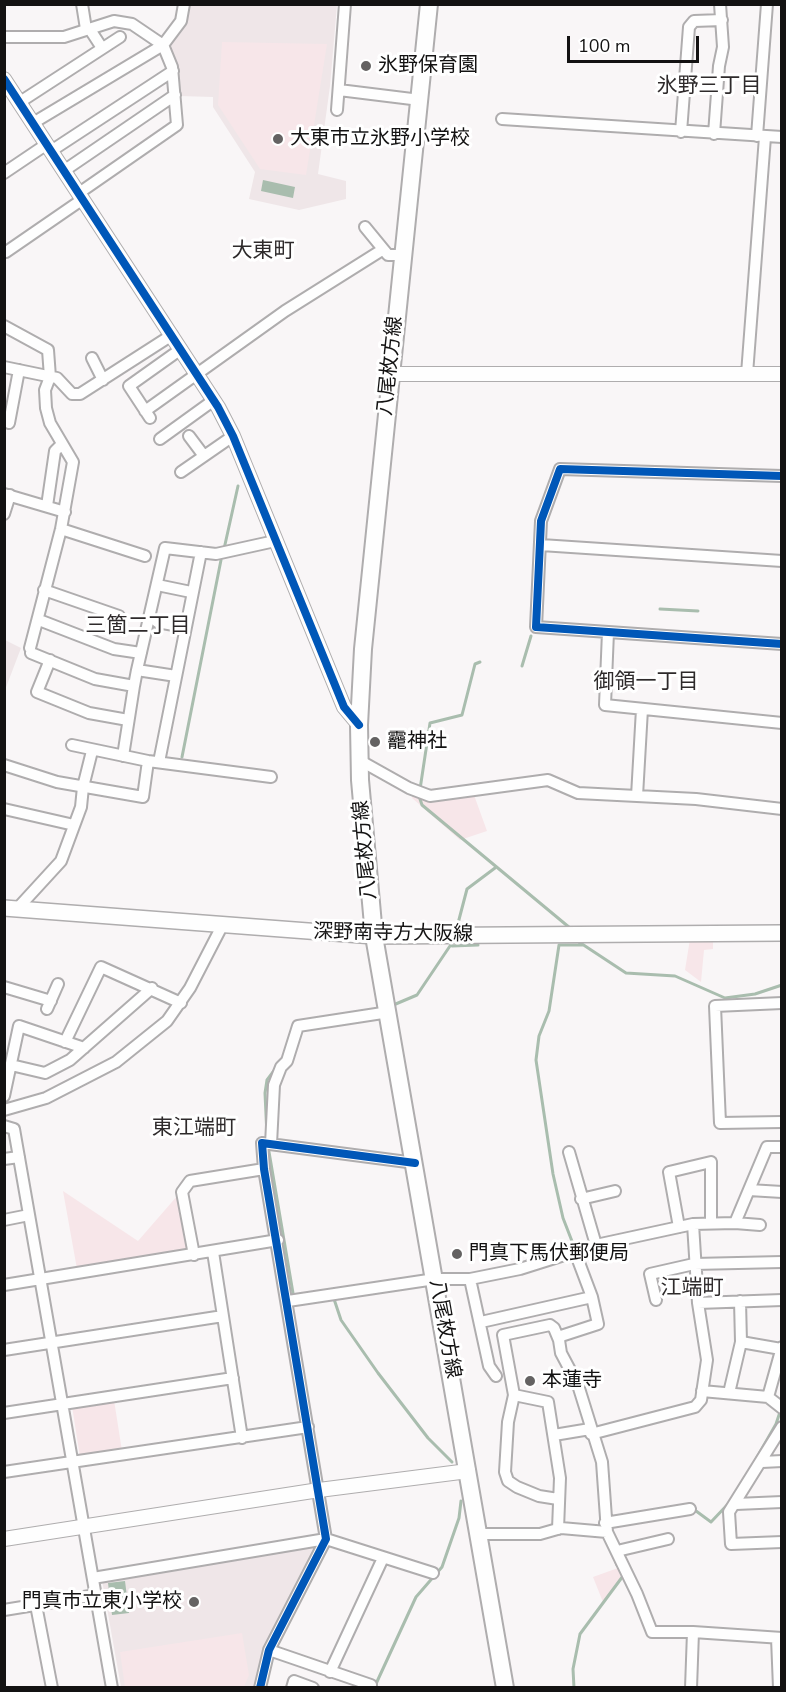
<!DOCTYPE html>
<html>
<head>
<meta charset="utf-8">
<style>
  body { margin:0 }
  #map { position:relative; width:786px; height:1692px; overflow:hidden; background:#f9f6f7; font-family:"Nunito Sans",sans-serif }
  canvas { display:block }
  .frame { position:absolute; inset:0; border:6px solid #131212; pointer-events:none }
  .scale { position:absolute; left:567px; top:36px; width:132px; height:27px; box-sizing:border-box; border:3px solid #131212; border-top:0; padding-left:8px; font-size:18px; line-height:21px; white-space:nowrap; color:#131212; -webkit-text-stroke:4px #fff; paint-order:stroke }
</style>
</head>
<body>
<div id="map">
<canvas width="786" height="1692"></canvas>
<div class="frame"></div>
<div class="scale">100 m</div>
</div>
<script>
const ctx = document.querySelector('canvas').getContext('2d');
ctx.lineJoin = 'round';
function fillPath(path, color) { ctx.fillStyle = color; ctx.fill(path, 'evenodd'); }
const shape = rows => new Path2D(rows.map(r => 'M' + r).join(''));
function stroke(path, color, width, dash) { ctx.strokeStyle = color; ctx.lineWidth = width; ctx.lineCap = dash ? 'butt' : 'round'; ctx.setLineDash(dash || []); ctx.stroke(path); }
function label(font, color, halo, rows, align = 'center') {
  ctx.font = font + ' "Nunito Sans","Noto Sans JP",sans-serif'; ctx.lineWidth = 6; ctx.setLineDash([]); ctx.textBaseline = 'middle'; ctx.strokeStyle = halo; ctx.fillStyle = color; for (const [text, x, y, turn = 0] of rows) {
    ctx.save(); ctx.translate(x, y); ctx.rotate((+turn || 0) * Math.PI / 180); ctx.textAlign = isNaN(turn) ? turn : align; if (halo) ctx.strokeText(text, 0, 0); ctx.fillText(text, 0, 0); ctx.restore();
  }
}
const built = shape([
  [188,5,337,5,330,86,318,174,346,181,346,199,299,210,249,199,255,172,213,107,213,97,179,96,179,73,169,44,180,34],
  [5,640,21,648,5,690],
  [311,1546,316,1551,262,1658,255,1687,121,1687,102,1580]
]);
const green = shape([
  [222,42,327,44,306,175,260,169,218,105],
  [413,794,474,795,487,831,460,840,412,798],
  [713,938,713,949,704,950,701,982,685,970,690,939],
  [63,1191,138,1241,178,1195,190,1252,77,1269],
  [114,1400,122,1451,80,1457,72,1406],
  [618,1568,621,1578,603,1602,593,1577],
  [242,1633,249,1675,244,1687,125,1687,120,1652]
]);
const water = shape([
  [263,180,295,187,293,198,261,191],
  [125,1581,129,1613,112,1615,108,1583]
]);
const stream = shape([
  [224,549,238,486],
  [660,609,698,611],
  [480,662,475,664,462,715,430,723,419,796,422,805,570,928],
  [522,666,531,636],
  [182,757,221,560],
  [456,931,467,889,495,868],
  [579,942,626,973,675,976,725,998,755,994,782,985],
  [452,946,478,945],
  [391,1006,417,995,454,940],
  [267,1136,265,1093,267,1080,276,1068],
  [268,1146,294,1299],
  [575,1249,563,1218,553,1174,536,1060,539,1036,549,1011,559,945,582,945],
  [334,1299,341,1320,378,1373,428,1438,452,1462],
  [756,1459,776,1424,781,1409],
  [692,1508,711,1522,729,1503],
  [611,1549,617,1565],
  [375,1686,416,1597,442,1567,459,1518,461,1501],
  [574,1688,573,1669,580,1634,623,1576]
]);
const minor = shape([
  [82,4,86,29],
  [89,28,102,48],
  [4,37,64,37,114,21,132,24,163,45,172,67,177,125,79,193],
  [339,90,420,100],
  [20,102,120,37],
  [337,110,345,4],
  [502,119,782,137],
  [33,123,163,45,181,21,184,4],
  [681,132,689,27,694,21,722,20],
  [714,134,719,66,723,47,720,4],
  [757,136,767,4],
  [51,151,173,71],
  [65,170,175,95],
  [4,173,47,144],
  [365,227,388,255,403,255],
  [6,252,83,199],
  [4,326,48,350,50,377,45,390,46,408,50,423,73,462,61,529,30,648],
  [92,358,103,380],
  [4,367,57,378,72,394,80,394,172,335],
  [747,374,765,137],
  [145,411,285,311,382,250],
  [150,418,129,386,181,349],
  [9,423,19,370],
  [189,436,204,456],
  [160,439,214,400],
  [181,472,233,436],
  [782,476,560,469,541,521,536,627,782,644],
  [4,494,65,512],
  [47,506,55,451,62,444],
  [4,514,10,495],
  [61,529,145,556],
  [541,545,782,561],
  [162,586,191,592],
  [44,590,119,616],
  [39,620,114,649,141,653],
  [157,622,185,627],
  [608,632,605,705,782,723],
  [31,653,95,679,134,686,137,670,176,676],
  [50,660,37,692,89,713,128,720],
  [137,670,165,548,216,554,275,541],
  [72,745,148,761,271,777],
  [123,756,134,686],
  [359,760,409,788,430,796,548,780,578,793,696,799,782,809],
  [159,762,201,552],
  [4,765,57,782,143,797,148,761],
  [637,796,642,709],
  [4,809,74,825],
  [17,909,61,861,81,807,83,787,92,751],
  [4,987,51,1001],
  [782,1003,715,1006,720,1123,782,1122],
  [47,1009,58,984],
  [65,1042,101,967,181,1003],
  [11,1065,45,1073,70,1060,152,988],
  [4,1096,19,1026,84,1048],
  [4,1110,46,1098,116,1062,167,1021,190,988,222,926],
  [4,1126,14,1129,112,1688],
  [271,1144,274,1085,281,1067,287,1061,298,1026,389,1012],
  [569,1152,596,1245],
  [4,1159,19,1157],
  [749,1190,782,1192],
  [581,1199,615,1191],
  [4,1220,29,1215],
  [735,1223,760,1225],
  [693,1224,698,1303],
  [679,1227,669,1172,711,1162,711,1222],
  [213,1252,242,1438],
  [575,1252,592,1297,598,1324,561,1336,559,1340,561,1353,578,1385,602,1462,607,1532,637,1594,652,1632,693,1632,782,1638],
  [194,1255,182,1192,190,1181,264,1169],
  [470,1279,489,1366,496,1376],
  [4,1285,278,1240],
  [656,1300,650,1274,694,1264,782,1262],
  [288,1301,435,1279,470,1279,520,1269,596,1245,693,1224,735,1223,767,1147,782,1147],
  [481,1322,592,1297],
  [741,1342,781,1349],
  [4,1350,223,1316],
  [702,1391,768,1397,782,1408],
  [729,1393,741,1342,740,1301],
  [514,1395,548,1402,560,1478,558,1529],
  [768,1397,782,1347],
  [4,1413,233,1378],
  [782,1427,729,1512,731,1544,782,1542],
  [591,1434,695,1407,701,1400,707,1360,698,1303,782,1300],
  [554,1435,590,1429],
  [762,1462,782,1461],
  [4,1472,308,1427],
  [558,1499,539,1496,517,1487,508,1481,505,1472,508,1422,514,1395,503,1335,550,1325,554,1328,559,1340],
  [736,1504,782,1502],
  [605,1523,690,1509],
  [479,1534,540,1534,561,1528,607,1532],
  [617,1551,668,1539],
  [93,1578,326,1539,433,1573],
  [36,1605,52,1688],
  [4,1610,96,1595],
  [777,1638,779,1688],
  [269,1650,371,1685],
  [330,1672,383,1558],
  [260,1688,269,1650,326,1539,264,1169,262,1143,415,1163],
  [292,1688,294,1681,313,1688],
  [691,1688,693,1632]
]);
const tertiary = shape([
  [4,79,218,407,233,436,344,707,359,725],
  [390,374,782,374],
  [4,1539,319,1490,468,1471]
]);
const secondary = shape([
  [4,908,374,936,782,933]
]);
const primary = shape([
  [429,4,363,649,359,725,360,780,374,936,505,1688]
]);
const cycleway = shape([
  [4,79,218,407,233,436,344,707,359,725],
  [782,476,560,469,541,521,536,627,782,644],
  [260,1688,269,1650,326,1539,264,1169,262,1143,415,1163]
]);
const markers = [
  [366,66,6,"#646262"],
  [278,139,6,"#646262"],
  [375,742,6,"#646262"],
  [457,1254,6,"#646262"],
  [530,1381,6,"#646262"],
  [194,1602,6,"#646262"]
];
const poiNames = [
  ["氷野保育園",378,66],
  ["大東市立氷野小学校",290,139],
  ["龗神社",387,742],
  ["門真下馬伏郵便局",469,1254],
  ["本蓮寺",542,1381],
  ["門真市立東小学校",182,1602,"right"]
];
const streetNames = [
  ["八尾枚方線",391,366,-84],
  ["八尾枚方線",366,850,-95],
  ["深野南寺方大阪線",393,934,1],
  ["八尾枚方線",444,1329,80]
];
const neighbourhoodNames = [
  ["氷野三丁目",709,87],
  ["大東町",263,252],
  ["三箇二丁目",138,627],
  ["御領一丁目",646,683],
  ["東江端町",194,1129],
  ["江端町",692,1289]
];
fillPath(built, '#efe6e8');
fillPath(green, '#f7e6e9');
fillPath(water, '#a9bdae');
stroke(stream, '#a9bdae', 3);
stroke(minor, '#afadae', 14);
stroke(tertiary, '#afadae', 16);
stroke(secondary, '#afadae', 18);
stroke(primary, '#afadae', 20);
stroke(minor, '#fefefe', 10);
stroke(tertiary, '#fefefe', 14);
stroke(secondary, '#fefefe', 15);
stroke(primary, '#fefefe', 16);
stroke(cycleway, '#0057b8', 8);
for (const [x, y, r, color] of markers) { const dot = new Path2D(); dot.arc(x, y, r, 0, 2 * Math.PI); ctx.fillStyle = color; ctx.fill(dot); stroke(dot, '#fff', 2); }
label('20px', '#131212', '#fff', poiNames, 'left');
label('20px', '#131212', '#fff', streetNames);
label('21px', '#2e2a2b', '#fff', neighbourhoodNames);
</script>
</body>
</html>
